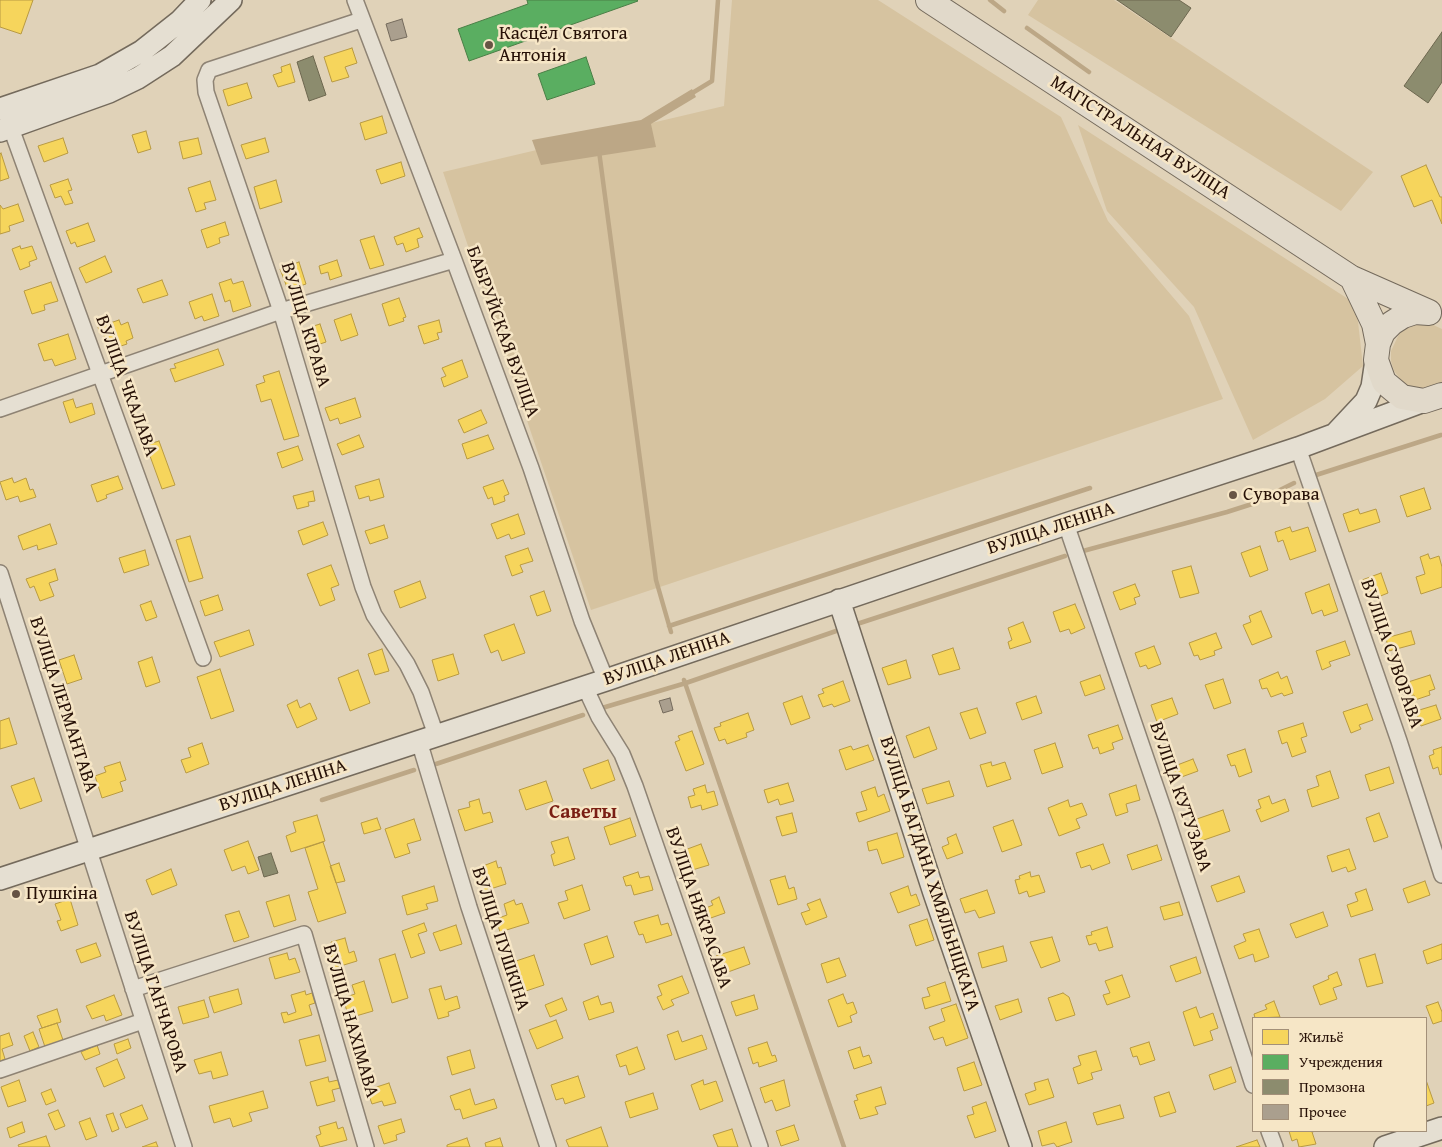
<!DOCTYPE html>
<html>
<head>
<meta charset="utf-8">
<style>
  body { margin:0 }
  #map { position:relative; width:1442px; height:1147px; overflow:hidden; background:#e0d2b8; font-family:"Gentium Book Plus",serif }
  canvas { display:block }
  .legend { position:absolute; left:1252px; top:1017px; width:175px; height:115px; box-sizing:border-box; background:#f6e6c6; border:1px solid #a39079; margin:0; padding:6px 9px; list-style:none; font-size:15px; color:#261006 }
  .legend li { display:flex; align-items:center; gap:10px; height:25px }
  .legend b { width:25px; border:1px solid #a39079 }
</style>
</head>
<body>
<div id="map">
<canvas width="1442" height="1147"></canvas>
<ul class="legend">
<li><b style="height:14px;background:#f6d55c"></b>Жильё</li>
<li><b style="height:14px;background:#5aae61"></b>Учреждения</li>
<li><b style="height:14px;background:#8c8c6e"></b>Промзона</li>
<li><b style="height:14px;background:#aa9f8e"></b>Прочее</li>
</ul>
</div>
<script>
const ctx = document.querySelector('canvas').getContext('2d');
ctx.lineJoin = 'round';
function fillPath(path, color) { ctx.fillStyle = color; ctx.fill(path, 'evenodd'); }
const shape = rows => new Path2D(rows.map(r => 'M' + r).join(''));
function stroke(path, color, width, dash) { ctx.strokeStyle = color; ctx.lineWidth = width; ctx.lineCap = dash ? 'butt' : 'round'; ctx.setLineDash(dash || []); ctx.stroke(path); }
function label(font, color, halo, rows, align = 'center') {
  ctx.font = font + ' "Gentium Book Plus",serif'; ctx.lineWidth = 5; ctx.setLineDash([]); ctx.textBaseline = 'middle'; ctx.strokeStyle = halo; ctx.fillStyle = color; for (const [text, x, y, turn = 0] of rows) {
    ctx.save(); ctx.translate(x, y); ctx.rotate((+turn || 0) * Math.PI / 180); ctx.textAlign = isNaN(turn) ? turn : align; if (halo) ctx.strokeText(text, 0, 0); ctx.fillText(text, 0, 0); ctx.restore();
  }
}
const green = shape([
  [732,0,878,0,1061,117,1108,221,1189,316,1223,399,591,610,443,172,724,106],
  [1038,0,1114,0,1373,172,1341,211,1028,15],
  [1078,125,1356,304,1363,366,1325,399,1253,440,1194,307,1107,211],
  [1418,323,1429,323,1442,329,1442,383,1433,388,1422,389,1410,387,1401,380,1394,371,1391,361,1391,351,1400,332]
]);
const water = shape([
  [692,89,696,97,651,124,656,147,541,165,532,140,641,120]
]);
const homes = shape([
  [0,0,33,0,21,34,0,27,0,0],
  [352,48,357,63,345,67,349,77,332,82,324,57,352,48],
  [290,64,295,82,278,87,273,75,282,72,281,67,290,64],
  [247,83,252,98,228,106,223,90,247,83],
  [382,116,387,133,365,140,360,123,382,116],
  [146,131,151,149,138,153,132,135,146,131],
  [63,138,68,153,44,162,38,146,63,138],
  [198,138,202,154,183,159,179,142,198,138],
  [265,138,269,152,246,159,241,145,265,138],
  [1,153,9,178,0,181,0,154,1,153],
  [401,162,405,176,381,184,376,170,401,162],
  [1426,165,1440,197,1442,197,1442,224,1432,200,1414,207,1401,176,1426,165],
  [68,179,72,190,68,191,73,203,65,205,61,196,55,198,50,185,68,179],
  [276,180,282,202,260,209,254,187,276,180],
  [210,181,216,200,204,203,206,209,196,212,188,188,210,181],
  [18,204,24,221,9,226,10,231,0,234,0,205,3,209,18,204],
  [225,222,229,235,219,238,220,243,207,248,201,230,225,222],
  [88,223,95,241,77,247,75,242,71,244,66,231,88,223],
  [419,228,423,237,417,239,419,247,406,252,403,243,397,245,394,237,419,228],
  [374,236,384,265,370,269,360,240,374,236],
  [20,246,21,249,32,246,37,259,29,262,30,266,20,270,12,249,20,246],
  [105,256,112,272,86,283,79,268,105,256],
  [337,260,342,276,330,280,328,272,321,274,319,266,337,260],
  [299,262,306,284,288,290,280,269,299,262],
  [231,279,233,284,243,281,251,306,233,312,230,300,225,302,219,283,231,279],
  [162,280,168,295,143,303,137,289,162,280],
  [51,282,58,301,44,305,45,310,32,314,24,291,51,282],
  [212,294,219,316,204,321,202,316,195,319,189,302,212,294],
  [399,298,406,317,403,318,404,321,389,326,382,304,399,298],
  [351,314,358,335,341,341,334,320,351,314],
  [119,320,121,325,128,322,133,338,126,341,127,344,109,350,103,333,100,334,98,327,119,320],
  [439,320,442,332,437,333,439,339,424,344,418,326,439,320],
  [320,324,326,342,308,348,301,330,320,324],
  [68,334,76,359,55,366,52,359,44,361,38,344,68,334],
  [218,349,224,365,175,382,170,369,176,368,174,364,218,349],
  [462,360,468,377,444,387,441,378,446,376,442,368,462,360],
  [279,371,299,436,284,440,271,399,261,402,256,385,265,382,263,376,279,371],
  [355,398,361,417,340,424,338,418,330,421,325,408,355,398],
  [73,399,76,408,92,403,95,414,70,423,63,402,73,399],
  [481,410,487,423,464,433,458,420,481,410],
  [359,435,364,447,342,455,337,444,359,435],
  [488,435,494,449,467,459,462,444,488,435],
  [159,441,175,485,162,489,146,445,159,441],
  [298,446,303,460,282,468,277,453,298,446],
  [118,476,123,489,106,495,107,498,97,502,91,485,118,476],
  [12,478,14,483,26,478,30,490,33,489,36,497,20,502,18,496,6,500,0,482,12,478],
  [379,479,384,497,370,501,369,496,359,499,355,486,379,479],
  [503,480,509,494,504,496,505,501,494,505,492,497,488,499,483,487,503,480],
  [1424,488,1431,509,1407,517,1400,496,1424,488],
  [313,491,315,501,308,502,309,506,297,509,293,496,313,491],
  [1358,509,1360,514,1376,509,1380,522,1349,532,1343,514,1358,509],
  [518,514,525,534,511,539,509,534,497,539,491,524,518,514],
  [323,522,328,535,303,545,298,531,323,522],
  [50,524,57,544,38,550,37,545,23,550,18,536,50,524],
  [384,525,388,538,370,544,365,531,384,525],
  [1290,527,1292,532,1308,527,1316,551,1290,560,1283,540,1278,542,1275,532,1290,527],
  [190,536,203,578,189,582,176,540,190,536],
  [1260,546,1268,570,1250,577,1241,553,1260,546],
  [528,548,533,561,520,565,523,572,512,576,505,556,528,548],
  [145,550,149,565,124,573,119,558,145,550],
  [1428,554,1430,559,1439,556,1442,567,1442,587,1421,594,1416,577,1425,574,1420,557,1428,554],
  [331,565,339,585,331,588,335,600,320,606,307,574,331,565],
  [1191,566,1199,593,1180,598,1172,571,1191,566],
  [55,569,58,580,49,583,54,596,40,601,34,586,30,588,26,579,55,569],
  [1381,573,1388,593,1373,599,1369,588,1365,589,1362,580,1381,573],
  [420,581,426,598,400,608,394,591,420,581],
  [1135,584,1140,596,1134,598,1136,604,1120,610,1113,592,1135,584],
  [1329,584,1338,611,1324,616,1322,610,1312,614,1305,593,1329,584],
  [544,591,551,611,537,616,530,596,544,591],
  [218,595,223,610,205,616,200,601,218,595],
  [151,601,157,617,146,621,140,605,151,601],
  [1075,604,1085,628,1071,634,1069,629,1060,632,1053,612,1075,604],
  [1261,611,1272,637,1252,645,1243,625,1251,622,1249,616,1261,611],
  [1023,622,1031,642,1010,649,1008,642,1012,640,1008,628,1023,622],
  [514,624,525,653,502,661,498,650,491,653,484,635,514,624],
  [249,630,254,645,220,657,214,642,249,630],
  [1411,631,1415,644,1389,651,1386,638,1411,631],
  [1216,633,1222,648,1214,651,1215,655,1200,660,1198,655,1194,656,1189,643,1216,633],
  [1345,641,1350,655,1329,662,1331,666,1322,670,1316,651,1345,641],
  [1154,646,1161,664,1148,669,1146,665,1140,667,1135,653,1154,646],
  [953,648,960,669,939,675,932,655,953,648],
  [382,649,389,671,375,675,368,654,382,649],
  [453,654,459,674,438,681,432,660,453,654],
  [74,655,82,679,67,684,59,660,74,655],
  [152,657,160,682,146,687,138,662,152,657],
  [906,660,911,678,888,685,882,668,906,660],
  [220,669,234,711,211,719,197,677,220,669],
  [358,670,370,703,350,711,338,678,358,670],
  [1278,672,1281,679,1287,676,1293,693,1284,696,1282,693,1271,697,1267,688,1262,689,1259,680,1278,672],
  [1100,675,1105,689,1085,696,1080,682,1100,675],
  [1430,675,1435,689,1429,691,1430,695,1415,700,1414,695,1407,697,1402,684,1430,675],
  [1223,679,1231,703,1214,709,1205,685,1223,679],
  [843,681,850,701,834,707,832,704,823,707,818,695,824,693,822,689,843,681],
  [802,696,810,718,791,725,783,703,802,696],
  [1036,696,1042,713,1022,720,1016,703,1036,696],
  [1172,698,1178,714,1157,722,1151,705,1172,698],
  [297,700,300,708,310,703,317,719,297,728,287,705,297,700],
  [1367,704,1373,720,1359,725,1361,729,1351,733,1343,712,1367,704],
  [1436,705,1441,719,1421,726,1416,711,1436,705],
  [977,708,986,733,970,739,960,713,977,708],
  [748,713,754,730,746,733,747,737,727,744,725,739,719,741,714,728,721,726,720,723,748,713],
  [9,718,17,744,0,749,0,721,9,718],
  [1303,723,1307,736,1301,738,1306,752,1292,757,1287,742,1282,744,1278,731,1303,723],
  [1118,725,1123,739,1112,743,1114,749,1100,754,1098,747,1093,749,1088,735,1118,725],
  [929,727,937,749,914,758,906,736,929,727],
  [692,731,704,764,686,771,675,742,680,740,678,736,692,731],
  [202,743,209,764,186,773,181,760,191,757,188,748,202,743],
  [1055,743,1063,767,1042,774,1034,750,1055,743],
  [868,745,874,760,846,770,839,750,851,746,853,750,868,745],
  [1442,747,1442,774,1440,775,1438,767,1433,769,1429,756,1434,754,1433,750,1442,747],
  [1245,749,1252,772,1239,777,1235,765,1231,766,1227,755,1245,749],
  [1193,759,1198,771,1176,779,1172,767,1193,759],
  [608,760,615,780,591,789,583,769,608,760],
  [120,762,126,780,120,782,123,791,102,798,95,776,106,772,104,767,120,762],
  [991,762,992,766,1005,762,1011,779,987,787,980,765,991,762],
  [1389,767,1394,783,1370,791,1365,775,1389,767],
  [1330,771,1339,798,1312,807,1307,790,1319,786,1316,776,1330,771],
  [34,778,42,801,20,809,11,786,34,778],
  [546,781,553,801,526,810,519,790,546,781],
  [949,781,954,796,927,804,922,789,949,781],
  [788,783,794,801,780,805,778,799,768,803,764,790,788,783],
  [705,785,707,793,714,791,718,805,702,810,701,805,691,808,688,797,695,795,693,789,705,785],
  [1136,785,1140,800,1126,804,1128,812,1116,816,1109,794,1136,785],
  [875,787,878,797,884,794,890,811,859,822,856,813,867,810,861,792,875,787],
  [1269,796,1272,804,1285,799,1289,811,1261,822,1256,810,1261,808,1258,800,1269,796],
  [479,799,483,814,490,812,493,822,465,831,458,810,470,807,469,802,479,799],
  [1068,800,1070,807,1082,803,1087,815,1076,819,1080,828,1059,836,1048,808,1068,800],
  [1223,810,1230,831,1198,842,1191,821,1223,810],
  [792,813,797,832,782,836,776,817,792,813],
  [1379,813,1388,837,1374,842,1366,818,1379,813],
  [317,815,325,841,291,852,286,836,296,832,293,822,317,815],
  [377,818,381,829,364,834,361,823,377,818],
  [630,818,636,836,610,845,604,827,630,818],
  [414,819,421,840,407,844,410,853,395,858,385,829,414,819],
  [1013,820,1022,845,1002,852,993,827,1013,820],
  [897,833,904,857,882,864,877,849,869,851,867,842,897,833],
  [956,834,963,853,947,859,942,847,949,844,947,838,956,834],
  [568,837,575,859,554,866,551,855,555,853,551,842,568,837],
  [248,841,259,870,248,874,245,866,232,871,224,850,248,841],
  [323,842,346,913,318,922,308,892,318,889,305,848,323,842],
  [701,844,709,865,689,871,682,851,701,844],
  [1103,844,1110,863,1092,870,1090,865,1081,868,1076,853,1103,844],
  [1157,845,1162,860,1132,870,1127,855,1157,845],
  [1349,849,1356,869,1348,872,1346,867,1332,872,1327,856,1349,849],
  [496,861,498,868,501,867,506,884,484,891,479,874,485,872,483,866,496,861],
  [339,863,345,881,336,883,330,866,339,863],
  [171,869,177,885,152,895,146,880,171,869],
  [638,872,640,878,649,876,653,890,634,895,631,885,626,886,623,877,638,872],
  [1030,872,1031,877,1039,875,1045,892,1029,897,1027,891,1019,894,1015,880,1020,879,1019,876,1030,872],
  [785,876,789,889,794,887,797,899,778,905,770,880,785,876],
  [1239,876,1245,892,1217,902,1211,886,1239,876],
  [1425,881,1430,895,1408,903,1403,889,1425,881],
  [582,885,590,910,564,919,558,903,568,900,565,891,582,885],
  [434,886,438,901,426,904,428,909,407,915,402,896,434,886],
  [908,886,911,896,916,894,920,905,898,913,890,893,908,886],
  [1366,889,1373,910,1351,917,1347,905,1358,901,1355,893,1366,889],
  [987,890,995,913,979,918,975,910,965,913,960,899,987,890],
  [289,895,296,920,274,927,266,902,289,895],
  [719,897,725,913,705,920,701,910,713,905,711,901,719,897],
  [70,899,78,925,61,931,57,921,61,920,55,904,70,899],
  [820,899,827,917,806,925,801,913,810,910,807,904,820,899],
  [514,900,516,905,522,903,529,923,500,932,496,919,507,915,504,904,514,900],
  [1179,902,1183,915,1164,920,1160,907,1179,902],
  [239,911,249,937,234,942,225,915,239,911],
  [1323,912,1328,926,1296,938,1290,924,1323,912],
  [658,915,661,925,668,923,672,935,646,943,643,934,639,935,634,922,658,915],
  [927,919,934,940,916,946,909,925,927,919],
  [424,923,427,931,418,934,425,953,411,958,402,931,424,923],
  [456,925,462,944,440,951,433,933,456,925],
  [1107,927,1113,947,1099,951,1096,943,1089,945,1086,936,1092,935,1091,932,1107,927],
  [1259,929,1269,957,1255,962,1253,954,1239,959,1234,946,1246,941,1243,934,1259,929],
  [607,936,614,957,591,965,584,944,607,936],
  [1052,937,1060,961,1041,968,1030,942,1052,937],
  [345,938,349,953,354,951,357,961,334,968,330,953,334,952,331,942,345,938],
  [96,943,101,956,81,963,76,950,96,943],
  [1442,944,1442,959,1427,964,1423,951,1442,944],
  [1003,946,1007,961,982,968,978,953,1003,946],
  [744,947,750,964,728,972,726,966,721,968,716,956,744,947],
  [287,953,289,960,295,958,300,972,275,979,269,958,287,953],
  [395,954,408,998,392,1003,379,959,395,954],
  [1375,954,1383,983,1367,987,1359,959,1375,954],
  [534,955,544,985,523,992,513,962,534,955],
  [1196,957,1201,973,1176,982,1170,966,1196,957],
  [839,958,846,976,827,983,821,964,839,958],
  [1337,972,1342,985,1333,988,1337,999,1320,1005,1313,986,1329,979,1328,976,1337,972],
  [1122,975,1130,997,1107,1005,1103,995,1110,993,1105,981,1122,975],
  [682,976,689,993,671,1000,674,1005,663,1010,657,997,662,995,658,985,682,976],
  [364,981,373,1011,349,1018,343,998,355,994,352,985,364,981],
  [945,982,951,1001,925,1009,922,998,930,996,927,988,945,982],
  [441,986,445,1000,457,996,460,1008,448,1012,449,1016,438,1019,429,989,441,986],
  [238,989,242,1004,214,1013,209,997,238,989],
  [305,991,306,995,312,993,315,1003,309,1005,312,1015,284,1023,281,1013,287,1012,288,1015,296,1012,291,995,305,991],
  [1063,993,1069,997,1075,1015,1056,1021,1048,998,1063,993],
  [843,994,847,1004,853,1002,857,1013,850,1016,852,1022,838,1027,828,1000,843,994],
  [114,995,122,1015,106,1021,104,1015,92,1019,86,1006,114,995],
  [754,995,758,1009,736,1016,731,1002,754,995],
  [598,996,601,1005,611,1002,614,1012,589,1020,583,1002,598,996],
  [562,998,567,1010,550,1017,545,1005,562,998],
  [1018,999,1022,1012,1000,1020,995,1006,1018,999],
  [204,1000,209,1017,183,1024,178,1007,204,1000],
  [1274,1001,1280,1017,1255,1018,1254,1014,1267,1009,1265,1005,1274,1001],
  [1438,1002,1442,1012,1442,1021,1433,1024,1426,1006,1438,1002],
  [956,1004,968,1038,946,1046,943,1037,934,1040,929,1027,945,1021,941,1009,956,1004],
  [1196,1007,1200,1018,1213,1013,1218,1028,1210,1031,1213,1040,1194,1046,1183,1012,1196,1007],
  [57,1009,61,1022,42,1028,37,1016,57,1009],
  [556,1020,563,1038,537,1049,529,1030,556,1020],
  [57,1023,63,1040,45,1047,39,1029,57,1023],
  [678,1031,682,1042,702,1035,707,1049,675,1060,667,1035,678,1031],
  [33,1032,39,1047,30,1051,24,1036,33,1032],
  [9,1033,13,1045,2,1049,5,1059,0,1061,0,1036,9,1033],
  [319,1035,326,1061,306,1066,299,1040,319,1035],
  [128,1039,131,1048,117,1054,114,1044,128,1039],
  [767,1042,772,1056,775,1055,777,1061,759,1067,758,1062,753,1064,748,1048,767,1042],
  [1149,1042,1155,1060,1140,1065,1137,1056,1133,1057,1130,1048,1149,1042],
  [97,1045,100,1054,85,1060,81,1052,97,1045],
  [637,1047,645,1069,629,1075,626,1065,620,1067,616,1055,637,1047],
  [860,1047,863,1057,869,1055,872,1063,854,1069,848,1051,860,1047],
  [470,1050,475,1068,452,1075,447,1057,470,1050],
  [1096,1051,1102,1070,1091,1073,1093,1079,1078,1084,1073,1068,1081,1065,1078,1056,1096,1051],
  [221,1052,228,1075,213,1079,211,1071,199,1074,194,1060,221,1052],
  [117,1059,125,1078,104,1087,96,1068,117,1059],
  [974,1062,982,1085,964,1091,957,1068,974,1062],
  [1231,1067,1236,1082,1214,1090,1209,1075,1231,1067],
  [578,1076,585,1097,565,1104,563,1098,556,1100,551,1085,578,1076],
  [328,1077,329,1082,338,1080,340,1088,332,1090,335,1101,317,1106,310,1082,328,1077],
  [1048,1079,1054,1097,1029,1105,1025,1094,1036,1090,1034,1083,1048,1079],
  [19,1080,26,1101,8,1107,1,1087,19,1080],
  [703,1080,704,1085,716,1081,723,1101,700,1110,691,1085,703,1080],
  [784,1080,790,1106,776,1111,772,1100,765,1103,760,1088,784,1080],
  [1426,1080,1434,1103,1426,1106,1426,1080],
  [389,1083,396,1103,384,1106,382,1101,372,1104,367,1090,389,1083],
  [881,1087,886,1104,875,1107,878,1114,860,1119,854,1101,858,1100,856,1095,881,1087],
  [51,1089,56,1101,46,1105,41,1093,51,1089],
  [470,1089,475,1105,494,1099,497,1108,463,1119,460,1109,455,1110,450,1096,470,1089],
  [263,1091,268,1108,249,1113,252,1121,233,1127,230,1118,214,1123,209,1106,263,1091],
  [1169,1092,1176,1112,1160,1117,1154,1097,1169,1092],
  [653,1093,658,1109,630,1118,625,1102,653,1093],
  [986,1102,996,1131,975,1138,967,1116,974,1114,972,1107,986,1102],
  [142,1105,148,1119,126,1128,120,1114,142,1105],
  [1120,1105,1124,1118,1097,1125,1093,1113,1120,1105],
  [58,1110,65,1126,55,1130,48,1114,58,1110],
  [113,1113,119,1129,112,1132,106,1115,113,1113],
  [90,1118,97,1136,86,1140,79,1122,90,1118],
  [401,1119,405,1132,396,1135,397,1140,384,1144,378,1126,401,1119],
  [22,1122,25,1132,10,1138,7,1128,22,1122],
  [336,1122,338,1129,343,1127,347,1140,320,1147,316,1136,321,1134,319,1127,336,1122],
  [1066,1122,1072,1142,1057,1147,1054,1143,1042,1146,1038,1131,1066,1122],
  [794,1125,799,1140,781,1146,776,1131,794,1125],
  [601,1127,608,1147,569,1147,566,1140,601,1127],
  [732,1129,738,1147,718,1147,713,1135,732,1129],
  [1289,1131,1316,1131,1312,1132,1316,1144,1299,1147,1297,1139,1292,1141,1289,1131],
  [46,1136,50,1147,19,1147,18,1145,46,1136],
  [467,1138,470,1147,447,1147,447,1145,467,1138],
  [500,1138,503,1147,486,1147,485,1143,500,1138],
  [1257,1140,1260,1147,1236,1147,1257,1140],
  [156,1142,158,1147,142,1147,156,1142]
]);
const public = shape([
  [527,0,637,0,638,1,469,61,458,29,528,4,527,0],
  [586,57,595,84,547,100,538,74,586,57]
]);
const industry = shape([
  [1117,0,1179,0,1191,8,1171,37,1117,0],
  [1442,32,1442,82,1428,103,1404,86,1442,32],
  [313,56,326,95,309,101,297,62,313,56],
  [271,853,278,873,264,877,258,857,271,853]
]);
const stream = shape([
  [990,0,1004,11],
  [1027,28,1089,72],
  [689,95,712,81,718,0],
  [599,151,656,580,671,632],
  [1313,476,1441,435],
  [1083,551,1227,512,1252,504,1294,483],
  [857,624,1065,556],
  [669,626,1090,488],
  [684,680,844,1147],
  [602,708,686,683,839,630],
  [436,764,583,715],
  [322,800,414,770]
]);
const building = shape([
  [402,19,407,37,391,41,386,24,402,19],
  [670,698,673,710,663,713,659,701,670,698]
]);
const street = shape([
  [355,0,454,260,531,468,582,621,606,680],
  [361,20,209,70,205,80,206,92,281,311,363,587,374,615,407,664,421,692,436,735],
  [11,128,203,658],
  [0,409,281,311,454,260],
  [1298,448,1399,741,1442,875],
  [1066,524,1166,817,1253,1085],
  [0,573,184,1147],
  [585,687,599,717,622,754,635,786,760,1147],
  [419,741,469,907,548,1147],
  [133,989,304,934,366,1147],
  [0,1070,143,1021],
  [1269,1131,1275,1147]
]);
const secondary = shape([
  [0,109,100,75,142,51,180,21,200,0],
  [0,131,109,92,138,78,172,56,231,0],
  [1337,432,1366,401,1372,387,1376,360],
  [839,600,934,893,1021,1147],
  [0,879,606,680,1066,524,1298,448,1424,401],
  [1385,1147,1442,1128]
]);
const primary = shape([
  [928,0,1352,278,1429,312],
  [1352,278,1374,324,1378,344],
  [1429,313,1415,312,1403,316,1392,323,1383,332,1378,344,1376,360,1384,382,1402,397,1424,401,1442,395]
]);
const markers = [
  [489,45,5,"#675444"],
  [1233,495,5,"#675444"],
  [16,894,5,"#675444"]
];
const poiNames = [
  ["Касцёл Святога",499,34],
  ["Антонія",499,56],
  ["Суворава",1243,495],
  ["Пушкіна",26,894]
];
const streetNames = [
  ["МАГІСТРАЛЬНАЯ ВУЛІЦА",1140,138,33],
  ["ВУЛІЦА КІРАВА",305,325,73],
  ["БАБРУЙСКАЯ ВУЛІЦА",502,332,70],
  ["ВУЛІЦА ЧКАЛАВА",126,386,70],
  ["ВУЛІЦА ЛЕНІНА",1051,529,-18],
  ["ВУЛІЦА СУВОРАВА",1391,654,71],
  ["ВУЛІЦА ЛЕНІНА",667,659,-19],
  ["ВУЛІЦА ЛЕРМАНТАВА",63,705,72],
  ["ВУЛІЦА ЛЕНІНА",283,786,-18],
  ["ВУЛІЦА КУТУЗАВА",1180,797,71],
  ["ВУЛІЦА БАГДАНА ХМЯЛЬНІЦКАГА",929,874,72],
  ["ВУЛІЦА НЯКРАСАВА",698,908,71],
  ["ВУЛІЦА ПУШКІНА",500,939,72],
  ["ВУЛІЦА ГАНЧАРОВА",155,992,72],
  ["ВУЛІЦА НАХІМАВА",350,1021,74]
];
const neighbourhoodNames = [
  ["Саветы",583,813]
];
fillPath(green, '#d6c3a0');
fillPath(water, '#bca786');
fillPath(homes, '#f6d55c');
stroke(homes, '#b89a42', 1);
fillPath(public, '#5aae61');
stroke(public, '#4a7f46', 1);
fillPath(industry, '#8c8c6e');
stroke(industry, '#6d674f', 1);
stroke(stream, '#bca786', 4.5);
fillPath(building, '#aa9f8e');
stroke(building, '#746a5c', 1);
stroke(street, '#8e8374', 18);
stroke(secondary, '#746a5c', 24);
stroke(primary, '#746a5c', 26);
stroke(street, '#e5dfd2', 15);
stroke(secondary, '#e5dfd2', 21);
stroke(primary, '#e1d9ca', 24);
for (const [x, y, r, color] of markers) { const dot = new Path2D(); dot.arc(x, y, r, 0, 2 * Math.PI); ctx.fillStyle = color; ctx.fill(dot); stroke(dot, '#f6e6c6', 2); }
label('19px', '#261006', '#f6e6c6', poiNames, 'left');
label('19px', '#261006', '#f6e6c6', streetNames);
label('bold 20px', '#7a1f14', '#f6e6c6', neighbourhoodNames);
</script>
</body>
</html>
